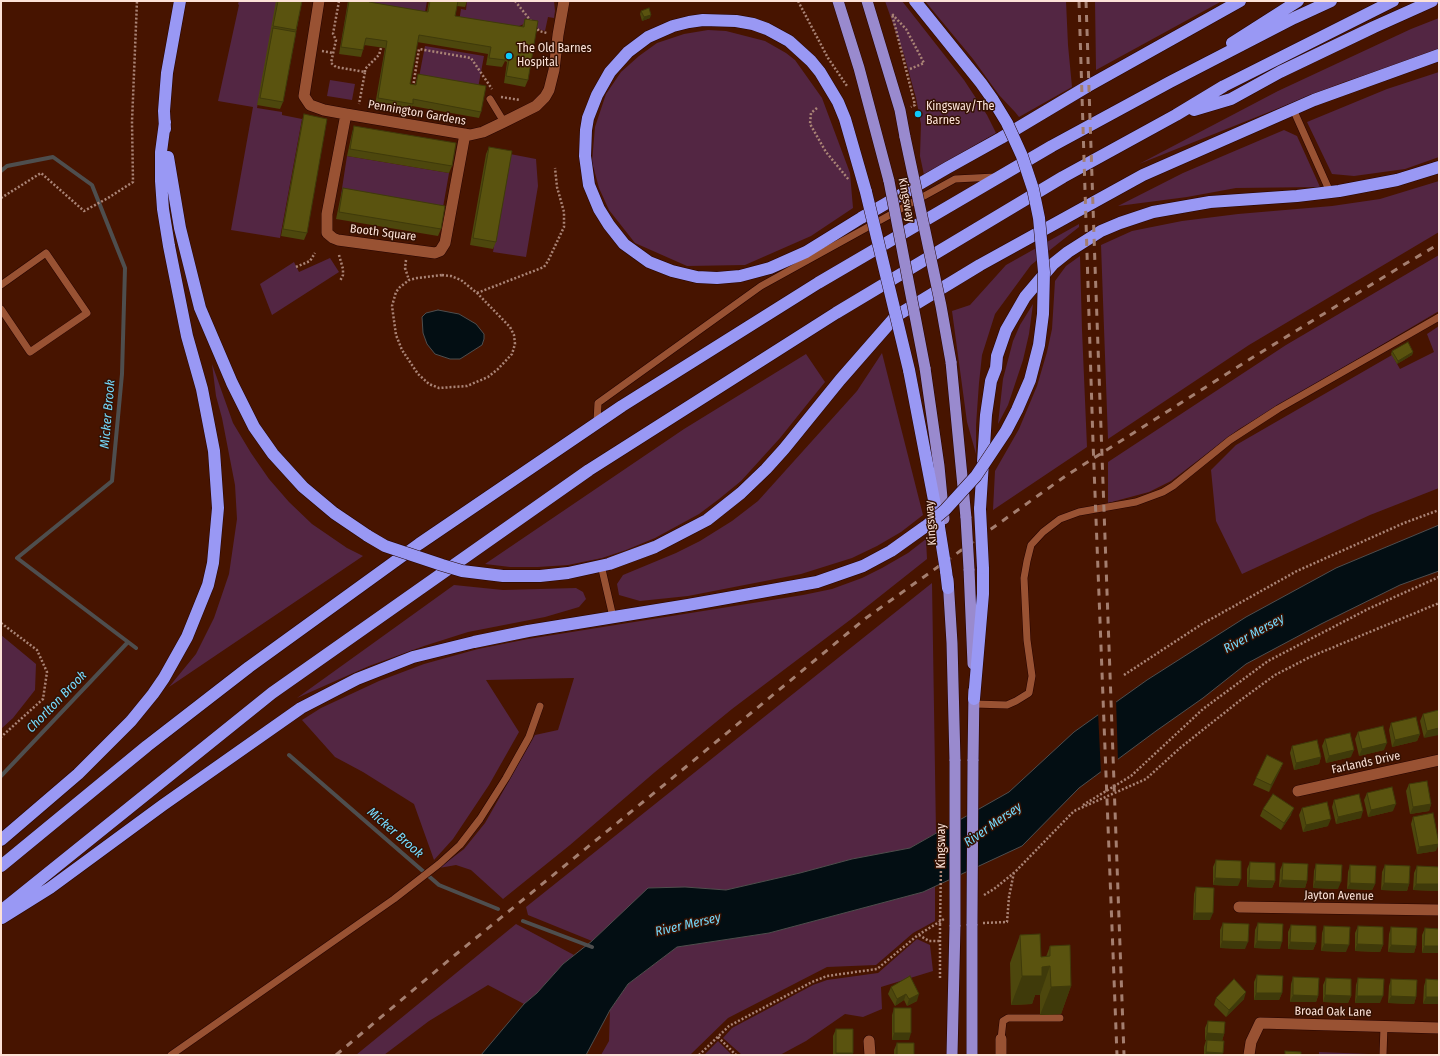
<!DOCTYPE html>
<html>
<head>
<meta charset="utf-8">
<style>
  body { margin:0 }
  #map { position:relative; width:1440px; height:1056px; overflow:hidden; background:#471400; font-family:"Fira Sans Condensed",sans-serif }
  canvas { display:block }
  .frame { position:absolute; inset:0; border:2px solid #fce2d8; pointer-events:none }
</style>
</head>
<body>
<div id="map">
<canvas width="1440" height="1056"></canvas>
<div class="frame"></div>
</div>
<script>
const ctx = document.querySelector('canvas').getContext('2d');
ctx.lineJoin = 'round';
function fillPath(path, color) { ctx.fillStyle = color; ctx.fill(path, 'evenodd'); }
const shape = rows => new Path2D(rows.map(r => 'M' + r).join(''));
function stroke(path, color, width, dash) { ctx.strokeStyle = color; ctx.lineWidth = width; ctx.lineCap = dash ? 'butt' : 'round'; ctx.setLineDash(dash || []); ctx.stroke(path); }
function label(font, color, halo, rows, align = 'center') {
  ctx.font = font + ' "Fira Sans Condensed",sans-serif'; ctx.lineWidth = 3; ctx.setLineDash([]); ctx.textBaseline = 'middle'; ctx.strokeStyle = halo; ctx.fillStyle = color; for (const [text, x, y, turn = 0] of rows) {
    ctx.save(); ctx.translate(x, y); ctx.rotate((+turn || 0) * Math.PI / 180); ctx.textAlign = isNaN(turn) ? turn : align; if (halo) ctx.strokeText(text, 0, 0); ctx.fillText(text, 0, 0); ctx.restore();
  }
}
const green = shape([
  [239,1,277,1,257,108,282,112,282,115,302,119,280,238,231,230,253,107,218,101,239,5,238,4],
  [369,1,427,1,424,18,368,8],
  [467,1,554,1,555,11,554,18,548,17,545,31,538,29,534,24,529,22,507,31,459,22,461,9,466,10],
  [885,1,902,1,964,80,987,115,996,133,924,175,920,156,921,124,916,98,904,55],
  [925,1,1066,1,1068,45,1072,87,1019,117,1015,112,999,95,973,59],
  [1095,1,1222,1,1096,70],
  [1439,18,1439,51,1344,82,1139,164,1278,91,1411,29],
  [708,30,726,31,765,41,786,53,795,60,822,98,850,173,853,208,811,236,745,265,687,266,635,243,609,210,599,188,592,162,595,127,606,94,621,72,639,56,657,43,684,34],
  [425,46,484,56,478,88,419,77],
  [1439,72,1439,157,1405,169,1354,176,1332,174,1307,122,1387,89],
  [330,80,355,84,352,100,327,96],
  [1284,130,1297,136,1320,187,1236,188,1187,197,1118,206,1183,173],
  [510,154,536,159,538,186,526,257,493,252],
  [347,156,449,173,442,213,341,195],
  [1439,181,1439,232,1249,345,1108,439,1101,245,1132,231,1182,221,1238,214,1332,206,1380,199],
  [1079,224,1079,227,1031,265,995,314,982,355,979,383,976,425,976,454,967,422,952,311,970,305,1006,265],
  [1439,255,1439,311,1239,429,1171,481,1149,492,1108,503,1108,462,1286,345],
  [1080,256,1082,330,1087,447,993,510,995,471,1019,429,1037,386,1047,352,1052,329,1055,281,1066,266],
  [330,258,339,272,272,315,260,284,294,262,299,272],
  [1033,304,1029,334,1023,360,1008,405,998,424,1003,379,1013,341,1020,325],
  [1439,326,1439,488,1370,515,1242,574,1216,521,1211,470,1236,445,1392,355,1400,369,1434,352,1427,334],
  [882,353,923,515,901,532,877,546,852,558,801,574,688,596,640,601,619,595,617,584,623,575,676,553,700,541,732,521,758,501,857,391],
  [806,354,825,382,780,438,741,481,719,499,699,514,655,538,626,550,602,558,568,565,538,567,510,567,485,564,684,429],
  [212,364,233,423,251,453,269,479,289,502,312,524,347,548,363,556,169,687,196,654,214,618,229,574,237,519,235,485,222,418,216,396],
  [926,539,927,559,850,620,732,709,655,772,570,845,503,899,471,870,456,865,439,868,464,849,485,823,535,735,558,730,574,678,486,680,519,732,489,785,453,839,434,860,414,804,363,772,335,757,302,720,321,708,379,681,424,664,478,649,528,639,803,595,832,589,862,578,882,568,908,553],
  [932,583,936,833,910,848,852,859,800,873,726,890,685,887,649,888,592,941,528,915,526,907],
  [454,585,503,590,576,588,583,592,586,599,579,607,545,617,468,632,424,646,369,666,297,698],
  [1,635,36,664,35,690,13,718,1,729],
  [935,886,935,921,913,933,876,965,827,967,728,1018,690,1055,601,1055,609,1041,610,1010,628,984,677,947,769,933,923,892],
  [516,924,574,955,563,964,537,993,524,1004,488,985,429,1021,384,1055,356,1055],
  [917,939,930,945,933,971,881,987,882,1009,863,1017,845,1014,806,1041,780,1055,742,1055,723,1038,732,1028,813,985,827,980,878,973],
  [718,1041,732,1055,704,1055],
  [1319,1052,1369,1054,1369,1055,1319,1055]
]);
const water = shape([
  [438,310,459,314,476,324,484,334,484,339,482,345,460,359,450,359,435,354,427,344,423,333,422,317,426,313,438,310],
  [1439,525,1439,571,1400,585,1321,624,1246,664,1203,698,1156,731,1079,788,1022,846,923,892,769,933,677,947,628,984,610,1010,586,1055,481,1055,524,1004,537,993,563,964,592,941,648,888,685,887,726,890,800,873,852,859,910,848,1009,792,1074,732,1147,680,1246,617,1336,568,1439,525]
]);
const pier = shape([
  [1116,699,1118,762,1101,774,1098,712]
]);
const stream = shape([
  [1,171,7,166,53,157,92,185,125,268,122,374,112,481,17,558,136,648],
  [289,755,439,885,498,909],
  [1,776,128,642],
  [523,921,592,947]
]);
const path = shape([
  [339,1,333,34,336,40,331,63,336,67,365,72,359,104],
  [515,1,531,21],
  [798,1,828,58,847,86],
  [535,26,539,31,547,33],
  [322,51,333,53],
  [910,69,924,63,906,29,892,14,915,105,911,107],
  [365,72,365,69,379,55,381,48],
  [413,87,419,49,471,58,492,89],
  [501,97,520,100],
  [817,108,811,113,810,124,826,152,849,180],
  [1,198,41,173,84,211,108,198,133,182,132,122,137,1],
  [339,255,343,269,343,275,340,281],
  [406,260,405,268,409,280],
  [296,267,310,261,315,253],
  [442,275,451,276,461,280,477,293,510,327,514,335,515,344,512,354,498,369,488,377,467,386,439,388,429,384,418,374,402,350,396,335,392,306,396,292,400,287,409,280,417,278,442,275],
  [477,293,544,267,548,261,564,227,564,212,557,187,555,168],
  [1,623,37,650,47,672,43,699,1,737],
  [1124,675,1202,624,1297,571,1404,523,1439,510],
  [1083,805,1131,776,1203,709,1268,661,1368,609,1439,577],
  [984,895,994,889,1015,872,1074,811,1146,779,1180,748,1238,702,1275,675,1310,657,1439,603],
  [983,923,1007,922,1009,897,1014,872],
  [919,935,929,941,940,941],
  [940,978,940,925],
  [718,1037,736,1055],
  [699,1055,729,1026,812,982,827,976,877,969,918,935,944,919]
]);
const service = shape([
  [490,99,504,122],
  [1293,109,1330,192],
  [1,285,46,253,87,313,30,352,1,309],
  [597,422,598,403,761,286,955,179,995,177],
  [601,565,613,617],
  [974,704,1007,705,1016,701,1029,693,1032,676,1027,640,1024,578,1027,561,1031,545,1043,532,1060,519,1079,512,1136,502,1163,492,1173,486,1230,440,1278,409,1439,317],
  [1001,1039,1003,1021,1008,1018,1060,1018],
  [171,1055,394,899,439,864,460,845,480,819,506,778,529,737,540,706],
  [1383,1055,1384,1026]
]);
const minor = shape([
  [319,1,304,96,310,105,324,110,346,114,470,135,483,132,504,122,536,106,545,97,549,90,554,70,558,35,564,1],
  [346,114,327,214,327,233,333,238,338,240,435,253,440,251,445,243,465,134],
  [1298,791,1439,760],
  [1239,907,1439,910],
  [869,1041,870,1055],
  [1001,1055,1001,1039],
  [1249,1055,1251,1042,1260,1023,1439,1028]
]);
const trunk = shape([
  [838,1,859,68,889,181],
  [867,1,900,110,905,137],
  [951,362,966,518],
  [925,368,939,466,944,519],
  [969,569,973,664],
  [948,579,952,643,955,761],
  [973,761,974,690],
  [972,924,972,1055],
  [952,1055,955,925]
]);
const motorway = shape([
  [1232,43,1298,1],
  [1194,110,1231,99,1280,72,1374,27,1432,1],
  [165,129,164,111,167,73,180,1],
  [168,157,180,228,200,308,232,383,254,427,273,454,303,487,334,513,368,536],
  [866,192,845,119,838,102,820,72,811,61,789,41,767,29,753,24,736,21,703,20,689,22,673,26,648,37,628,52,610,72,597,95,588,118,586,130,585,156,589,185,599,209,609,225,624,244,649,262,672,271,697,277,717,278,740,276,770,268,806,252,861,218,947,168,1001,138,1088,86,1240,1],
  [909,370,939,526],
  [980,509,986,415,991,381,996,368,997,356,1006,330,1025,297,1053,264,1068,252,1101,231,1120,223,1153,212,1210,202,1297,196,1339,191,1397,180,1439,167],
  [946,571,948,588],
  [503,576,540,576,568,573,609,564,655,547,707,520,741,493,766,469,784,449,840,380,896,316,980,265,1143,175,1314,100,1439,55],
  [974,699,983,594,983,568],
  [1,840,78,774,131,721,153,694,164,678,187,637,208,585,213,563,218,508,214,451,202,389,187,336,169,246,163,209,161,181,161,152,165,122],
  [1,866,147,746,249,667,419,544,622,406,818,283,1052,146,1170,82,1294,18,1331,1],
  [1,911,272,693,589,470,836,313,1063,177,1176,115,1224,86,1393,1],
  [2,918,50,888,163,805,301,708,357,679,413,657,474,642,528,631,688,605,817,582,863,566,891,551,926,526]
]);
const rail = shape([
  [1079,1,1093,442,1117,1055],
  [1086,1,1095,265,1124,1055],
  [336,1055,455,955,670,780,866,618,1067,475,1255,356,1405,264,1439,244]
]);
const pathBridge = shape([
  [940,925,941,865]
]);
const trunkBridge = shape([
  [905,137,941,306,951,362],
  [889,181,925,368],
  [966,518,969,569],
  [955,761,955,925],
  [972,924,973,761]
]);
const motorwayBridge = shape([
  [915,1,981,83,993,100,1007,123,1022,156,1033,189,1039,218,1044,272,1043,314,1039,345,1030,380,1017,410,1006,431,976,476,945,510,926,526],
  [866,192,909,370],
  [980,509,983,568],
  [939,527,946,571],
  [368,536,385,546,442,565,462,571,503,576]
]);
const wall = shape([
  [276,1,302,1,283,102,280,109,257,105],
  [348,1,369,1,369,2,427,12,429,1,467,1,465,7,457,6,455,16,522,27,525,19,528,80,525,87,504,83,507,62,505,61,502,67,486,65,488,54,417,42,410,84,415,85,418,74,481,112,479,118,412,106,410,111,375,105,385,48,364,45,363,50,361,57,339,54],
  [641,11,650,18,642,21,640,14],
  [304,114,307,233,304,240,281,236,302,121],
  [354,126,452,166,449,173,347,156,352,133],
  [489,147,496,242,493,249,470,245,486,154],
  [343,188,441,229,438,236,336,219,341,195],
  [1392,351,1413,352,1412,355,1397,364,1391,354],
  [1439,710,1424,738,1420,721,1423,714],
  [1391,723,1420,734,1417,741,1392,747,1389,730],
  [1358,732,1384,750,1359,756,1355,739],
  [1325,739,1351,757,1326,763,1322,746],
  [1292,746,1321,757,1319,764,1294,770,1290,753],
  [1283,763,1280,770,1269,792,1253,785,1256,778],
  [1409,784,1431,804,1429,811,1410,814,1406,791],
  [1367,793,1393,811,1368,817,1364,800],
  [1334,800,1361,818,1336,824,1332,807],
  [1302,808,1328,826,1303,832,1299,815],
  [1263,809,1291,815,1281,830,1260,816],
  [1413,817,1436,851,1417,854,1411,824],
  [1216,860,1238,886,1213,885,1213,867],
  [1250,862,1275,881,1272,888,1247,887,1247,869],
  [1283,863,1307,881,1305,888,1279,887,1280,870],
  [1316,864,1338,889,1313,888,1314,871],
  [1350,865,1375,884,1372,890,1347,889,1348,872],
  [1385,865,1409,884,1407,891,1381,890,1382,872],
  [1417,866,1439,867,1439,891,1413,890,1414,873],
  [1196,887,1210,920,1193,920,1194,894],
  [1223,923,1245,949,1220,948,1220,930],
  [1258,923,1280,949,1254,948,1255,930],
  [1291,925,1316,943,1313,950,1288,949,1288,932],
  [1324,926,1346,952,1321,951,1322,933],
  [1358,926,1383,945,1380,952,1355,951,1355,933],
  [1391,927,1416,946,1414,953,1388,952,1389,934],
  [1425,928,1439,929,1422,953,1422,935],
  [1020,935,1041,957,1046,957,1050,946,1071,986,1061,1014,1040,1015,1040,995,1035,995,1032,1004,1011,1005,1010,963],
  [1257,975,1282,993,1279,1000,1254,1000,1254,982],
  [910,976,917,1001,907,1006,904,1000,895,1006,888,994,891,987],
  [1293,977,1318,996,1316,1002,1290,1002,1291,984],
  [1326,978,1351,996,1348,1003,1323,1002,1323,985],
  [1358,978,1380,1003,1355,1003,1356,985],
  [1391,979,1416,997,1414,1004,1388,1003,1389,986],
  [1426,979,1439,980,1423,1004,1424,986],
  [1216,998,1244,999,1226,1017,1214,1005],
  [894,1008,909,1040,892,1040,892,1015],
  [1208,1021,1224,1034,1222,1041,1222,1055,1204,1055,1204,1047,1206,1040,1205,1040,1205,1028],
  [836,1029,853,1053,852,1055,833,1055,833,1036],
  [897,1043,914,1055,894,1055,894,1050]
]);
const shadedWall = shape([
  [651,15,650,18,642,21,644,17],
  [1413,352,1412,355,1397,364,1398,361],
  [1439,728,1439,735,1424,738,1427,731],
  [1420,734,1417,741,1392,747,1395,740],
  [1387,743,1384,750,1359,756,1362,749],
  [1354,750,1351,757,1326,763,1329,756],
  [1321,757,1319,764,1294,770,1296,763],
  [1283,763,1280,770,1269,792,1271,785],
  [1396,804,1393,811,1368,817,1371,810],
  [1431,804,1429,811,1410,814,1413,807],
  [1294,808,1291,815,1281,830,1284,823],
  [1363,811,1361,818,1336,824,1338,817],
  [1331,819,1328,826,1303,832,1306,825],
  [1439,844,1436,851,1417,854,1419,847],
  [1215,878,1241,879,1238,886,1213,885],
  [1249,880,1275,881,1272,888,1247,887],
  [1282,880,1307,881,1305,888,1279,887],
  [1315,881,1341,882,1338,889,1313,888],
  [1350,883,1375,884,1372,890,1347,889],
  [1384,883,1409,884,1407,891,1381,890],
  [1416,884,1439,884,1439,891,1413,890],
  [1195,913,1213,913,1210,920,1193,920],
  [1222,941,1248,942,1245,949,1220,948],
  [1257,941,1282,942,1280,949,1254,948],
  [1290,942,1316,943,1313,950,1288,949],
  [1324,944,1349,945,1346,952,1321,951],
  [1357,944,1383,945,1380,952,1355,951],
  [1391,945,1416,946,1414,953,1388,952],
  [1424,946,1439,946,1439,953,1422,953],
  [1050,966,1040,995,1035,995,1032,1004,1011,1005,1022,976,1042,967],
  [1071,986,1061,1014,1040,1015,1051,987],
  [1246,992,1244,999,1226,1017,1229,1010],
  [1256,993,1282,993,1279,1000,1254,1000],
  [906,994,904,1000,895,1006,897,999],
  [919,994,917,1001,907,1006,909,999],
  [1293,995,1318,996,1316,1002,1290,1002],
  [1325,995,1351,996,1348,1003,1323,1002],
  [1357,996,1383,996,1380,1003,1355,1003],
  [1391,996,1416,997,1414,1004,1388,1003],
  [1426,997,1439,997,1439,1004,1423,1004],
  [894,1033,911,1033,909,1040,892,1040],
  [1207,1033,1224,1034,1222,1041,1205,1040],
  [1206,1052,1223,1053,1222,1055,1205,1055],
  [836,1053,853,1053,852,1055,835,1055]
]);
const building = shape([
  [278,1,302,1,296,30,273,26,278,1],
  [349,1,369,1,369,2,428,12,430,1,458,1,455,16,524,27,525,19,538,21,528,80,506,76,510,55,506,54,505,60,489,58,491,47,419,35,410,84,416,85,418,74,486,86,481,112,413,99,413,104,378,98,387,41,366,38,363,50,341,47,349,1],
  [649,8,651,15,644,17,641,11,649,8],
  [273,28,296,32,283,102,260,98,273,28],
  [304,114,327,119,307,233,283,229,304,114],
  [354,126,456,143,452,166,350,149,354,126],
  [489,147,512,151,496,242,473,238,489,147],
  [343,188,445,206,441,229,339,212,343,188],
  [1408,342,1413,352,1398,361,1392,351,1408,342],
  [1439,710,1439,728,1427,731,1423,714,1439,710],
  [1416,717,1420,734,1395,740,1391,723,1416,717],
  [1383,726,1387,743,1362,749,1358,732,1383,726],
  [1350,733,1354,750,1329,756,1325,739,1350,733],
  [1317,740,1321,757,1296,763,1292,746,1317,740],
  [1267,755,1283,763,1271,785,1256,778,1267,755],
  [1427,781,1431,804,1413,807,1409,784,1427,781],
  [1392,787,1396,804,1371,810,1367,793,1392,787],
  [1273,794,1294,808,1284,823,1263,809,1273,794],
  [1359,794,1363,811,1338,817,1334,800,1359,794],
  [1327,802,1331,819,1306,825,1302,808,1327,802],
  [1433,813,1439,844,1419,847,1413,817,1433,813],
  [1216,860,1241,861,1241,879,1215,878,1216,860],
  [1250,862,1275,863,1275,881,1249,880,1250,862],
  [1283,863,1308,864,1307,881,1282,880,1283,863],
  [1316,864,1342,865,1341,882,1315,881,1316,864],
  [1350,865,1376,866,1375,884,1350,883,1350,865],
  [1385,865,1410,866,1409,884,1384,883,1385,865],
  [1417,866,1439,867,1439,884,1416,884,1417,866],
  [1196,887,1214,888,1213,913,1195,913,1196,887],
  [1223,923,1249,924,1248,942,1222,941,1223,923],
  [1258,923,1283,924,1282,942,1257,941,1258,923],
  [1291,925,1316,926,1316,943,1290,942,1291,925],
  [1324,926,1350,927,1349,945,1324,944,1324,926],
  [1358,926,1383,927,1383,945,1357,944,1358,926],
  [1391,927,1417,928,1416,946,1391,945,1391,927],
  [1425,928,1439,929,1439,946,1424,946,1425,928],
  [1040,934,1041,957,1050,956,1050,946,1070,945,1071,986,1051,987,1050,966,1042,967,1042,976,1022,976,1020,935,1040,934],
  [1257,975,1283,976,1282,993,1256,993,1257,975],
  [910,976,919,994,909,999,906,994,897,999,891,987,910,976],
  [1293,977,1319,978,1318,996,1293,995,1293,977],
  [1326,978,1351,979,1351,996,1325,995,1326,978],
  [1358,978,1384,979,1383,996,1357,996,1358,978],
  [1234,979,1246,992,1229,1010,1216,998,1234,979],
  [1391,979,1417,980,1416,997,1391,996,1391,979],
  [1426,979,1439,980,1439,997,1426,997,1426,979],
  [894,1008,911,1008,911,1033,894,1033,894,1008],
  [1208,1021,1225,1022,1224,1034,1207,1033,1208,1021],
  [836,1029,853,1029,853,1053,836,1053,836,1029],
  [1207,1040,1224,1041,1223,1053,1206,1052,1207,1040],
  [897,1043,914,1043,914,1055,897,1055,897,1043],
  [1285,1051,1301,1052,1301,1055,1285,1055,1285,1051]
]);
const markers = [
  [509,56,4,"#0dcafa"],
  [918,114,4,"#0dcafa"]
];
const poiNames = [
  ["The Old Barnes",517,49],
  ["Hospital",517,63],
  ["Kingsway/The",926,107],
  ["Barnes",926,121]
];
const streetNames = [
  ["Pennington Gardens",417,113,10],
  ["Kingsway",906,200,79],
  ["Booth Square",383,233,7],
  ["Kingsway",931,523,-94],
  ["Farlands Drive",1366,763,-12],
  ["Kingsway",942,846,-90],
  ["Jayton Avenue",1339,896,1],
  ["Broad Oak Lane",1333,1012,1]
];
const waterNames = [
  ["Micker Brook",108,414,-85],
  ["River Mersey",1254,634,-29],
  ["Chorlton Brook",57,702,-46],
  ["River Mersey",993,825,-35],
  ["Micker Brook",395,833,41],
  ["River Mersey",688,925,-13]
];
fillPath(green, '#532643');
fillPath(water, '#030e13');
stroke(water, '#4e4e4e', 1);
fillPath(pier, '#471400');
stroke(stream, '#4e4e4e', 4);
stroke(service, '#250400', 8);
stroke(minor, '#250400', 12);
stroke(trunk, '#250400', 12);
stroke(motorway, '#250400', 13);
stroke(path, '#aa8476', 2.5, [2, 2]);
stroke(service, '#995233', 7);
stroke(minor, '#995233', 11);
stroke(trunk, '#998ace', 11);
stroke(motorway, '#9998f4', 12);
stroke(rail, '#a47e6f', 3, [7, 7]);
stroke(trunkBridge, '#250400', 12, []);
stroke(motorwayBridge, '#250400', 13, []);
stroke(pathBridge, '#aa8476', 2.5, [2, 2]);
stroke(trunkBridge, '#998ace', 11);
stroke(motorwayBridge, '#9998f4', 12);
fillPath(wall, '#4d470d');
fillPath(shadedWall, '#3f3a0a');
fillPath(building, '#5a530f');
stroke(building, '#3f3a0a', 1);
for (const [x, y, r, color] of markers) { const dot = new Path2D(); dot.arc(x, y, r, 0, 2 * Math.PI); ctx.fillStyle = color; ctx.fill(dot); stroke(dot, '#351102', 1.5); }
label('12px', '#fce2d8', '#351102', poiNames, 'left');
label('12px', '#fce2d8', '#351102', streetNames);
label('italic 13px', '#75dafd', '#351102', waterNames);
</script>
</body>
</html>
